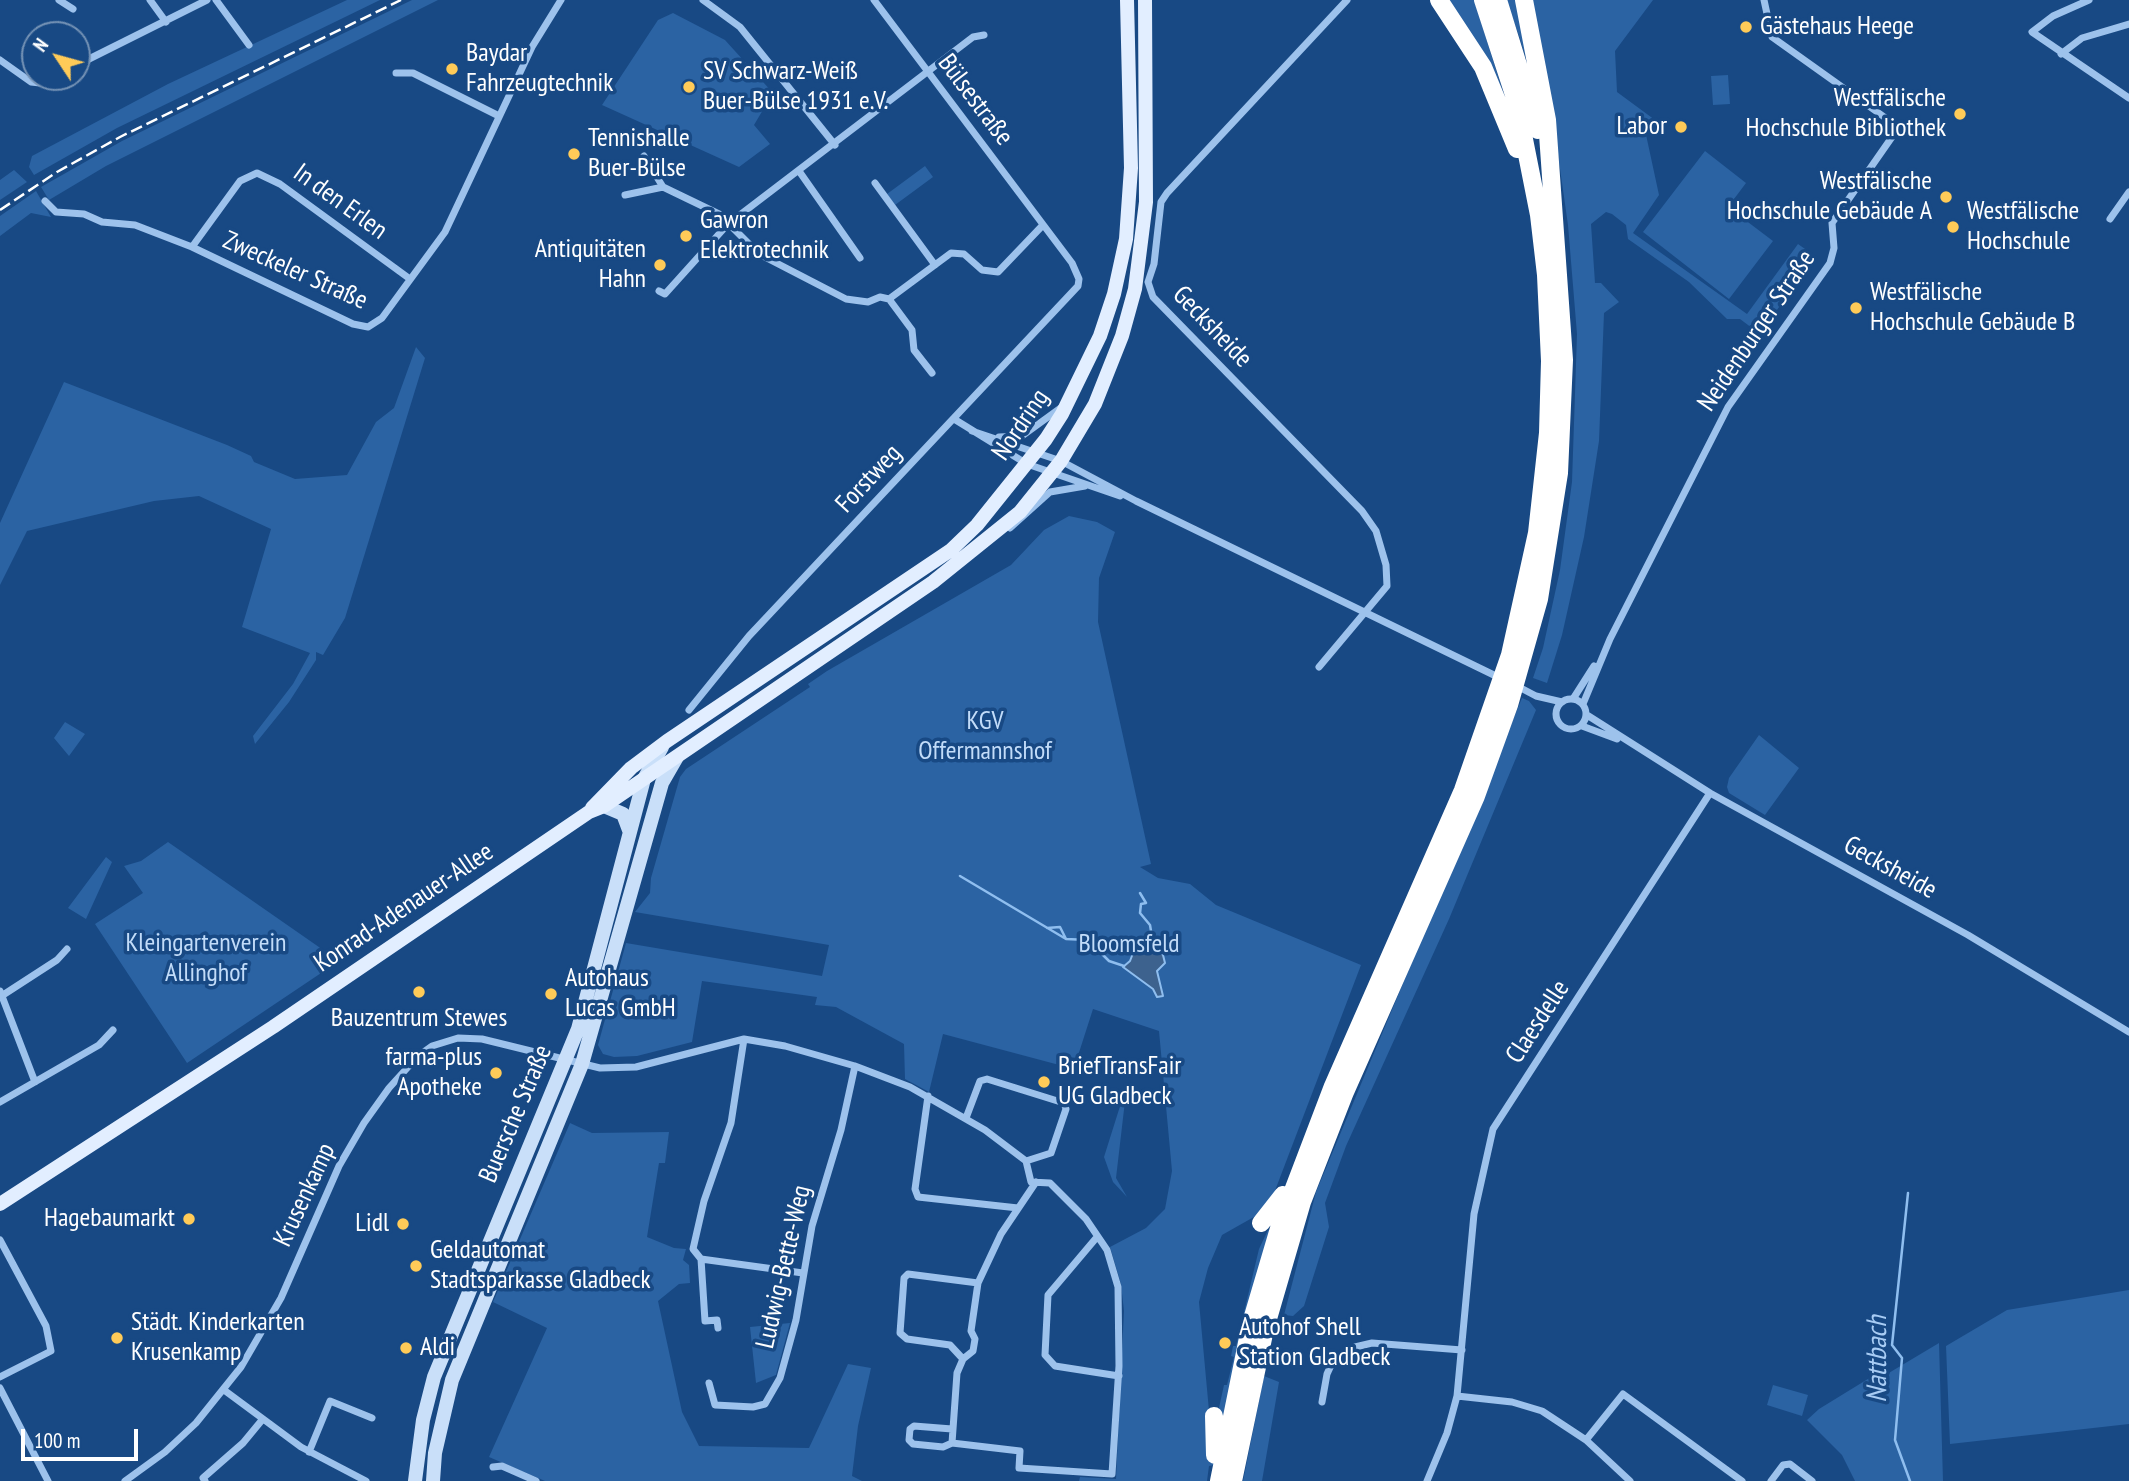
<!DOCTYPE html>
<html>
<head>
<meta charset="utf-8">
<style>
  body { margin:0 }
  #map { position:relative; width:2129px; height:1481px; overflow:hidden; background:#184984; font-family:"PT Sans Narrow",sans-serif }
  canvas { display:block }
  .north { position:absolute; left:21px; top:21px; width:70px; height:70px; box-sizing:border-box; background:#184984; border:2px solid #7492b5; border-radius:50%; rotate:306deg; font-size:19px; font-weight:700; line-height:28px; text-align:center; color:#fff }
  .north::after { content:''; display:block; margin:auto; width:24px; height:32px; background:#ffcb58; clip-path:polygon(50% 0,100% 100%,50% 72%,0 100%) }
  .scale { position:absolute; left:21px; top:1429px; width:117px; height:32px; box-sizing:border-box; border:4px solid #fff; border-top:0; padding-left:9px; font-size:21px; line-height:24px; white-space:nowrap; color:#fff; -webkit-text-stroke:5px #184984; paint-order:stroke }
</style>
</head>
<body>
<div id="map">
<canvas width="2129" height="1481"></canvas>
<div class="north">N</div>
<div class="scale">100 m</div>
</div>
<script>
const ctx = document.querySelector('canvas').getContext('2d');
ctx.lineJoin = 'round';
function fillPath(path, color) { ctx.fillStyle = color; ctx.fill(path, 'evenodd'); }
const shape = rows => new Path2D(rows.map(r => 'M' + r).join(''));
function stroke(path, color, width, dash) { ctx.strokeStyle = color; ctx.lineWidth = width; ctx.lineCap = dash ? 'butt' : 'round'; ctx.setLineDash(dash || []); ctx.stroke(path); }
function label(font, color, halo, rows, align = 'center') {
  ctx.font = font + ' "PT Sans Narrow",sans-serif'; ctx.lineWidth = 7; ctx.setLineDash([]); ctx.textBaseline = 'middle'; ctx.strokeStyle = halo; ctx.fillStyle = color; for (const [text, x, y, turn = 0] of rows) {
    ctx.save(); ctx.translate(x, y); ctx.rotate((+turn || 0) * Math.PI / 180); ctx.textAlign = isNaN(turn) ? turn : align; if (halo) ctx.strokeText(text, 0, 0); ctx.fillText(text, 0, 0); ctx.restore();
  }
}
const green = shape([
  [347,0,380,0,117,128,34,175,29,167,32,156,168,84],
  [412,0,438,0,106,166,49,200,41,187,122,141],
  [1443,0,1474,0,1511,117],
  [1506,0,1519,0,1536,91,1519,36],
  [1528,0,1653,0,1615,51,1617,92,1655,120,1645,130,1659,195,1633,233,1747,314,1798,244,1815,256,1760,334,1740,319,1727,319,1689,282,1628,239,1626,225,1612,214,1606,212,1591,224,1595,283,1601,283,1619,302,1604,313,1599,441,1584,537,1562,635,1547,683,1533,678,1543,648,1560,570,1572,482,1577,334,1568,225,1549,91],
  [673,13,725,40,773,93,754,125,770,144,739,167,602,105,658,20],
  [1728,75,1730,104,1713,105,1711,76],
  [1705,151,1746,183,1728,207,1773,241,1729,299,1643,232],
  [925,166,933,177,895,205,887,194],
  [14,170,27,182,0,200,0,180],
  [36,191,51,217,31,213,0,236,0,216],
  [416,347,425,358,345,618,323,655,316,652,316,660,289,702,255,744,253,736,293,684,310,653,242,627,271,529,199,496,154,501,27,531,0,585,0,523,64,382,227,445,251,456,254,462,295,479,347,475,376,422,394,408],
  [1069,516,1097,522,1115,532,1099,578,1098,622,1151,864,1140,867,1158,878,1190,884,1216,905,1361,965,1268,1209,1222,1235,1208,1268,1199,1302,1214,1465,1209,1466,1207,1481,1079,1481,1080,1477,1116,1479,1124,1311,1121,1284,1110,1247,1146,1228,1165,1209,1172,1171,1159,1031,1093,1009,1075,1065,1063,1066,943,1034,929,1092,905,1079,904,1044,836,1007,815,1005,817,997,702,981,692,1042,637,1056,614,1057,603,1054,598,1045,626,943,822,976,829,945,635,912,650,893,651,878,680,777,686,769,810,687,808,684,827,671,1011,565,1044,530],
  [1522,698,1529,701,1536,710,1449,919,1346,1146,1325,1203,1329,1227,1304,1306,1293,1316,1284,1315,1316,1192],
  [65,722,85,734,69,756,54,738],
  [1759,735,1799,768,1765,815,1729,793,1727,787,1729,778],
  [168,842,339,961,187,1063,95,924,143,893,124,866,141,861],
  [106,857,112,862,86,919,68,908],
  [1127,1084,1116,1178,1127,1197,1113,1182,1104,1157],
  [570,1123,592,1133,669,1132,665,1163,659,1163,647,1237,674,1248,686,1249,683,1260,689,1265,690,1283,679,1284,658,1301,682,1412,699,1446,809,1448,848,1364,871,1368,858,1426,852,1476,862,1481,545,1481,489,1457,547,1328,493,1302],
  [1268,1230,1271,1231,1244,1328,1222,1427,1217,1417,1224,1385,1227,1385,1234,1357,1231,1356,1233,1346,1236,1346,1259,1249],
  [2129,1290,2129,1424,1950,1444,1946,1346,2007,1310],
  [790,1323,776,1375,756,1383,750,1327],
  [1939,1343,1943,1481,1855,1481,1842,1455,1807,1420,1819,1409,1876,1374,1877,1380],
  [1264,1376,1279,1382,1262,1481,1243,1481],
  [1773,1385,1808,1395,1802,1416,1767,1405]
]);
const water = shape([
  [1143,938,1163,955,1165,963,1157,971,1163,996,1157,997,1153,989,1123,967,1130,961,1138,940,1143,938]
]);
const stream = shape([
  [960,876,1066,939,1088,940,1109,961,1124,966],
  [1140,893,1146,903,1141,904,1140,913,1150,925,1154,949],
  [1047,928,1060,927,1066,939],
  [1908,1193,1892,1345,1902,1358,1895,1440,1910,1481]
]);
const street = shape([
  [59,0,73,9],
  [150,0,166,22],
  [216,0,249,45],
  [703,0,740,27,835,145],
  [2089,0,2053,16,2032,32,2129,98],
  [2061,54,2082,38,2129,24],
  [0,60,31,82,40,83,53,77],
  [77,65,207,0],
  [396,73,413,73,499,116],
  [644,156,663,187],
  [799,171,860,258],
  [875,183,935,265],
  [625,195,663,187,719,214,759,254,846,299,868,302,880,297,889,299,951,253,964,254,982,270,998,272,1043,225],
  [45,201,56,212,84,214,102,222,135,225,192,247,353,324,368,327,382,318,445,232,532,47,561,0],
  [2110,219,2129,192],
  [192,247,240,181,257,173,280,184,410,279],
  [659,291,665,294,728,224,973,37,984,35],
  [889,299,912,330,914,350,932,373],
  [954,419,1027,464,1120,496],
  [972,431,1061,461,1136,501,1500,678],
  [999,437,1022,436,1066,404],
  [1010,528,1050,492,1085,486],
  [1319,667,1387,586,1386,565,1376,531,1362,511,1153,297,1148,282,1154,264,1161,202,1167,193,1347,0],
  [1517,686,1536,696,1562,702],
  '1556 714a15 15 0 1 1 30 0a15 15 0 1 1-30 0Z',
  [1573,699,1594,666],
  [1583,704,1610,639,1728,407,1830,263,1834,248,1832,223,1892,137,1887,119,1772,37,1764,0],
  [689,710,749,636,1078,286,1079,279,1072,263,874,0],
  [1587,715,1710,793,1968,935,2129,1032],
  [1582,726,1617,739],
  [0,991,35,1082],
  [3,995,57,960,67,949],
  [744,1039,731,1123,704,1201,693,1249,701,1259,803,1273],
  [928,1096,915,1189,918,1197,1018,1208],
  [0,1102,99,1045,113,1030],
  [966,1118,980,1081,987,1079,1064,1103,1066,1109,1051,1153,1026,1161],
  [1097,1237,1048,1295,1045,1355,1055,1366,1119,1376],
  [0,1240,46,1326,51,1351,0,1377],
  [701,1259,705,1321,717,1320,718,1328],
  [963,1359,950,1345,907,1339,900,1333,904,1278,908,1274,978,1283,1001,1234,1036,1182],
  [709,1383,715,1405,753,1407,765,1404,780,1378,796,1320,812,1226,841,1130,855,1066],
  [0,1388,48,1481],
  [224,1390,301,1447,366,1481],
  [1457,1396,1512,1402,1542,1411,1586,1440,1630,1481],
  [1322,1402,1327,1374,1333,1361,1355,1347,1372,1343,1462,1350],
  [1586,1440,1623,1394,1742,1481],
  [952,1443,957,1373,963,1359,973,1351,975,1339,971,1331,978,1283],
  [309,1452,330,1401,372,1418],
  [493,1467,502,1466,536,1481],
  [125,1481,165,1452,196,1423,241,1367,281,1298,339,1166,364,1123,389,1088,418,1056,432,1046,458,1038,482,1039,600,1068,636,1067,744,1039,785,1046,855,1066,910,1087,985,1130,1026,1161,1031,1182,1050,1183,1086,1219,1107,1250,1118,1287,1119,1366,1112,1474,1019,1468,1020,1451,952,1443,943,1447,913,1444,909,1440,910,1429,914,1426,952,1429],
  [205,1481,203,1478,243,1443,262,1420],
  [1427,1481,1447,1433,1457,1396,1474,1214,1493,1129,1710,793],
  [1771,1481,1783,1465,1790,1464,1812,1481]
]);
const secondary = shape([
  [604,806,623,814,629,830],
  [415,1481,423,1420,434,1377,578,1029,644,779,662,747],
  [433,1481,435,1453,452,1380,582,1064,662,783,677,757]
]);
const primary = shape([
  [592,808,631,768,667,741,951,550,977,525,1046,439,1062,414,1100,336,1114,294,1126,239,1131,168,1127,0],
  [0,1204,273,1027,589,812,604,806,933,582,1020,512,1061,461,1095,404,1122,336,1135,289,1146,202,1145,0]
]);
const highway = shape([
  [1439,0,1483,67,1517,149],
  [1498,0,1538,130],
  [1261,1223,1283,1195],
  [1214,1416,1215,1455],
  [1219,1481,1251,1323,1280,1225,1333,1086,1463,790,1510,655,1537,533,1548,433,1550,361,1546,275,1539,215,1517,104,1483,0],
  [1233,1481,1265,1329,1302,1202,1345,1092,1476,796,1509,705,1539,599,1559,473,1564,360,1547,120,1524,0]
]);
const rail = shape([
  [0,210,57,172,120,137,401,0]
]);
const markers = [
  [1746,27,7,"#ffcb58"],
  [452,69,7,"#ffcb58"],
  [689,87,7,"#ffcb58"],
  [1960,114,7,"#ffcb58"],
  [1681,127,7,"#ffcb58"],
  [574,154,7,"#ffcb58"],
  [1946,197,7,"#ffcb58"],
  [1953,227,7,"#ffcb58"],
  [686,236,7,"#ffcb58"],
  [660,265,7,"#ffcb58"],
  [1856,308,7,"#ffcb58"],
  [419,992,7,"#ffcb58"],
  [551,994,7,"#ffcb58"],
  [496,1073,7,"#ffcb58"],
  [1044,1082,7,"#ffcb58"],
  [189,1219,7,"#ffcb58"],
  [403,1224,7,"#ffcb58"],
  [416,1266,7,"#ffcb58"],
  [117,1338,7,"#ffcb58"],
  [1225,1343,7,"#ffcb58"],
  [406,1348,7,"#ffcb58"]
];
const poiNames = [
  ["Gästehaus Heege",1760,27],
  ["Baydar",466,54],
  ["Fahrzeugtechnik",466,84],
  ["SV Schwarz-Weiß",703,72],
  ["Buer-Bülse 1931 e.V.",703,102],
  ["Westfälische",1946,99,"right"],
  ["Hochschule Bibliothek",1946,129,"right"],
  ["Labor",1667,127,"right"],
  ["Tennishalle",588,139],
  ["Buer-Bülse",588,169],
  ["Westfälische",1932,182,"right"],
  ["Hochschule Gebäude A",1932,212,"right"],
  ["Westfälische",1967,212],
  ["Hochschule",1967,242],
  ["Gawron",700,221],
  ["Elektrotechnik",700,251],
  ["Antiquitäten",646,250,"right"],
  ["Hahn",646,280,"right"],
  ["Westfälische",1870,293],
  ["Hochschule Gebäude B",1870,323],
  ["Autohaus",565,979],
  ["Lucas GmbH",565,1009],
  ["Bauzentrum Stewes",419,1019,"center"],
  ["farma-plus",482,1058,"right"],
  ["Apotheke",482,1088,"right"],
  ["BriefTransFair",1058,1067],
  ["UG Gladbeck",1058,1097],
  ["Hagebaumarkt",175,1219,"right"],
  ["Lidl",389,1224,"right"],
  ["Geldautomat",430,1251],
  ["Stadtsparkasse Gladbeck",430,1281],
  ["Städt. Kinderkarten",131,1323],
  ["Krusenkamp",131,1353],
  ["Autohof Shell",1239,1328],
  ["Station Gladbeck",1239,1358],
  ["Aldi",420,1348]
];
const streetNames = [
  ["Bülsestraße",975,100,53],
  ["In den Erlen",340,202,36],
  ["Zweckeler Straße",295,271,24],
  ["Gecksheide",1212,327,46],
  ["Neidenburger Straße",1757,331,-56],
  ["Nordring",1021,425,-56],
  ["Forstweg",869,479,-47],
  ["Gecksheide",1890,868,29],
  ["Konrad-Adenauer-Allee",404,908,-34],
  ["Claesdelle",1538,1022,-57],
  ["Buersche Straße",516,1114,-67],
  ["Krusenkamp",305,1195,-65],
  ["Ludwig-Bette-Weg",784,1267,-77]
];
const parkNames = [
  ["KGV",985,722],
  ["Offermannshof",985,752],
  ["Kleingartenverein",206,944],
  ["Allinghof",206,974],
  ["Bloomsfeld",1129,945]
];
const waterNames = [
  ["Nattbach",1878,1359,-90]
];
fillPath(green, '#2b63a3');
fillPath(water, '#3d628e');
stroke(water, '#8fbeef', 2);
stroke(stream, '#8fbeef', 2.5);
stroke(street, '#9dc2ec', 7);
stroke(secondary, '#c9dff9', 14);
stroke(primary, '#e2eeff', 14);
stroke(highway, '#fff', 18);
stroke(rail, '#fff', 2.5, [12, 5]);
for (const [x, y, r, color] of markers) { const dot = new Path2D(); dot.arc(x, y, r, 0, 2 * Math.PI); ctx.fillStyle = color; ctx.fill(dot); stroke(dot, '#184984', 2.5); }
label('26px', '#fff', '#184984', poiNames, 'left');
label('26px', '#fff', '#184984', streetNames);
label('26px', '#c2dcf9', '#184984', parkNames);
label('italic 28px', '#a8ccf4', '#184984', waterNames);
</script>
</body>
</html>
